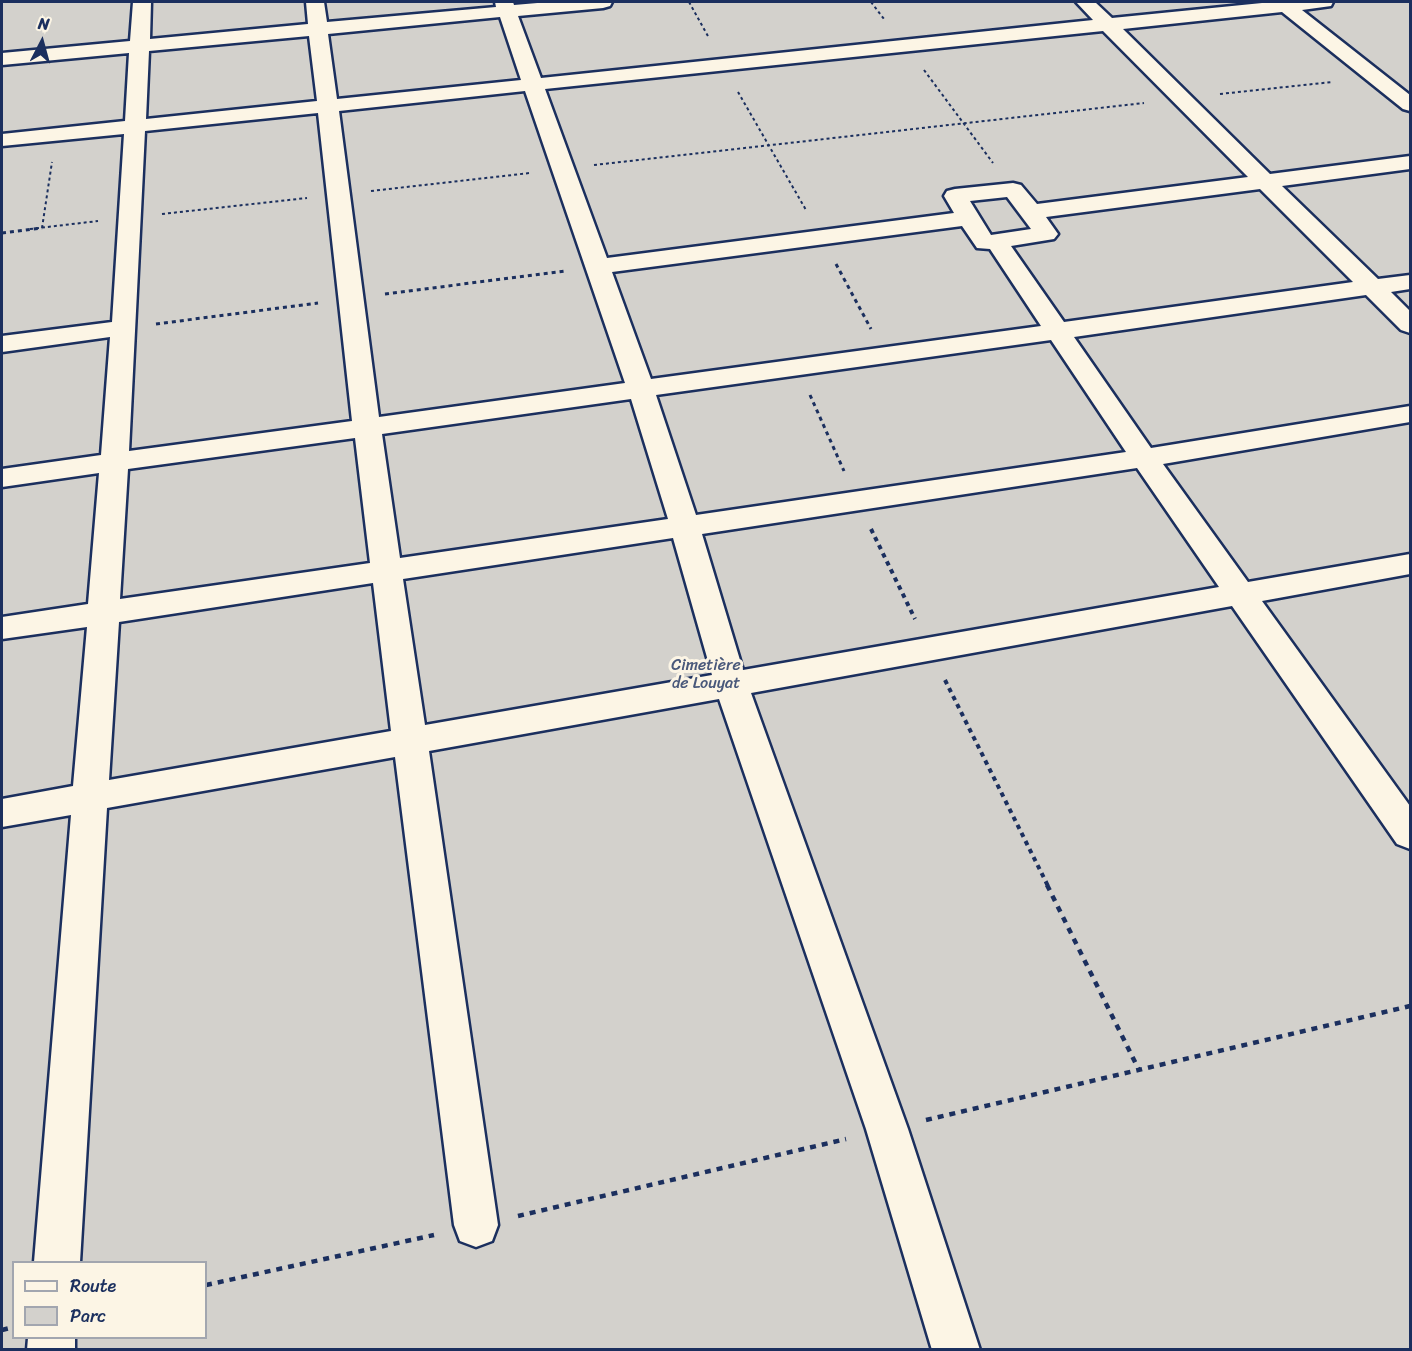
<!DOCTYPE html>
<html>
<head>
<meta charset="utf-8">
<style>
  body { margin:0 }
  #map { position:relative; width:1412px; height:1351px; overflow:hidden; background:#f3ede0; font-family:Sriracha,sans-serif }
  canvas { display:block }
  .frame { position:absolute; inset:0; border:3px solid #1b2f5e; pointer-events:none }
  .legend { position:absolute; left:12px; top:1261px; width:195px; height:78px; box-sizing:border-box; background:#fcf5e5; border:2px solid #a2a6af; margin:0; padding:8px 10px; list-style:none; font-size:18px; color:#1b2f5e }
  .legend li { display:flex; align-items:center; gap:12px; height:30px }
  .legend b { width:30px; border:2px solid #a2a6af }
  .north { position:absolute; left:12px; top:12px; width:60px; height:60px; -webkit-text-stroke:4px #fcf5e5; paint-order:stroke; rotate:6deg; font-size:16px; font-weight:700; line-height:24px; text-align:center; color:#1b2f5e }
  .north::after { content:''; display:block; margin:auto; width:21px; height:27px; background:#1b2f5e; clip-path:polygon(50% 0,100% 100%,50% 72%,0 100%) }
</style>
</head>
<body>
<div id="map">
<canvas width="1412" height="1351"></canvas>
<div class="frame"></div>
<ul class="legend">
<li><b style="height:8px;background:#fcf5e5"></b>Route</li>
<li><b style="height:16px;background:#d3d1cc"></b>Parc</li>
</ul>
<div class="north">N</div>
</div>
<script>
const ctx = document.querySelector('canvas').getContext('2d');
ctx.lineJoin = 'round';
function fillPath(path, color) { ctx.fillStyle = color; ctx.fill(path, 'evenodd'); }
const shape = rows => new Path2D(rows.map(r => 'M' + r).join(''));
function stroke(path, color, width, dash) { ctx.strokeStyle = color; ctx.lineWidth = width; ctx.lineCap = dash ? 'butt' : 'round'; ctx.setLineDash(dash || []); ctx.stroke(path); }
function label(font, color, halo, rows, align = 'center') {
  ctx.font = font + ' Sriracha,sans-serif'; ctx.lineWidth = 6; ctx.setLineDash([]); ctx.textBaseline = 'middle'; ctx.strokeStyle = halo; ctx.fillStyle = color; for (const [text, x, y, turn = 0] of rows) {
    ctx.save(); ctx.translate(x, y); ctx.rotate((+turn || 0) * Math.PI / 180); ctx.textAlign = isNaN(turn) ? turn : align; if (halo) ctx.strokeText(text, 0, 0); ctx.fillText(text, 0, 0); ctx.restore();
  }
}
const green = shape([
  [2,2,1410,2,1410,1349,2,1350],
  [14,1262,206,1262,206,1338,14,1338]
]);
const pathFar3 = shape([
  [689,2,709,38],
  [871,2,884,19],
  [924,70,993,163],
  [738,92,806,210],
  [1220,94,1332,82],
  [594,165,1144,103],
  [371,191,530,173],
  [162,214,307,198],
  [42,228,52,162],
  [30,229,98,221]
]);
const pathFar2 = shape([
  [2,233,42,228],
  [836,264,871,329],
  [385,294,565,271],
  [156,324,318,303],
  [810,395,844,471]
]);
const pathFar1 = shape([
  [871,529,915,619],
  [945,680,1048,886]
]);
const path = shape([
  [1047,885,1139,1070],
  [926,1120,1410,1006],
  [518,1216,846,1139],
  [206,1285,434,1235],
  [2,1330,10,1328]
]);
const minor = shape([
  [133,2,151,2,150,39,308,24,306,2,324,2,327,22,496,7,495,2,513,2,514,5,549,2,612,2,610,6,603,8,518,16,541,78,1093,20,1076,2,1095,2,1112,18,1272,2,1333,2,1331,6,1302,10,1410,95,1410,111,1403,109,1282,12,1123,29,1270,174,1410,156,1410,169,1282,186,1378,279,1410,275,1410,289,1391,292,1410,311,1410,333,1401,330,1366,295,1074,337,1151,448,1410,406,1410,422,1163,464,1248,582,1410,554,1410,574,1262,601,1410,806,1410,849,1397,844,1232,606,751,693,908,1129,980,1350,932,1350,866,1129,719,699,429,751,498,1225,492,1241,476,1247,460,1241,454,1225,395,757,107,808,80,1262,34,1262,71,815,2,827,2,799,73,786,87,627,2,639,2,617,88,604,99,473,2,487,2,469,101,455,110,337,2,352,2,336,112,322,124,134,2,146,2,134,125,121,129,53,2,65,2,53,130,41,133,2],
  [500,17,521,80,337,99,328,34,500,17],
  [1103,31,1248,177,1037,204,1021,185,1013,183,955,189,947,191,944,196,954,213,607,258,545,89,1103,31],
  [309,36,317,101,146,119,149,51,309,36],
  [525,91,625,383,379,417,339,111,525,91],
  [318,113,352,421,129,451,145,131,318,113],
  [1260,189,1353,282,1064,322,1011,246,1054,239,1058,234,1046,217,1260,189],
  [1007,197,1031,229,991,235,970,201,1007,197],
  [962,226,977,248,990,249,1041,326,651,379,612,272,962,226],
  [1051,340,1126,452,696,515,656,395,1051,340],
  [631,399,668,519,400,558,382,434,631,399],
  [355,438,370,563,120,599,128,469,355,438],
  [1137,468,1219,587,743,670,702,534,1137,468],
  [673,538,712,675,425,725,403,579,673,538],
  [373,583,391,731,109,780,119,622,373,583],
  [28,1338,75,1338,75,1350,27,1350,28,1338]
]);
const parkNames = [
  ["Cimetière",706,666],
  ["de Louyat",706,684]
];
fillPath(green, '#d3d1cc');
stroke(minor, '#1b2f5e', 5);
stroke(pathFar3, '#1b2f5e', 2, [3, 3]);
stroke(pathFar2, '#1b2f5e', 3, [4, 4]);
stroke(pathFar1, '#1b2f5e', 4, [4.5, 4.5]);
stroke(path, '#1b2f5e', 4.5, [6, 6]);
fillPath(minor, '#fcf5e5');
label('16px', '#49587a', '#fcf5e5', parkNames);
</script>
</body>
</html>
